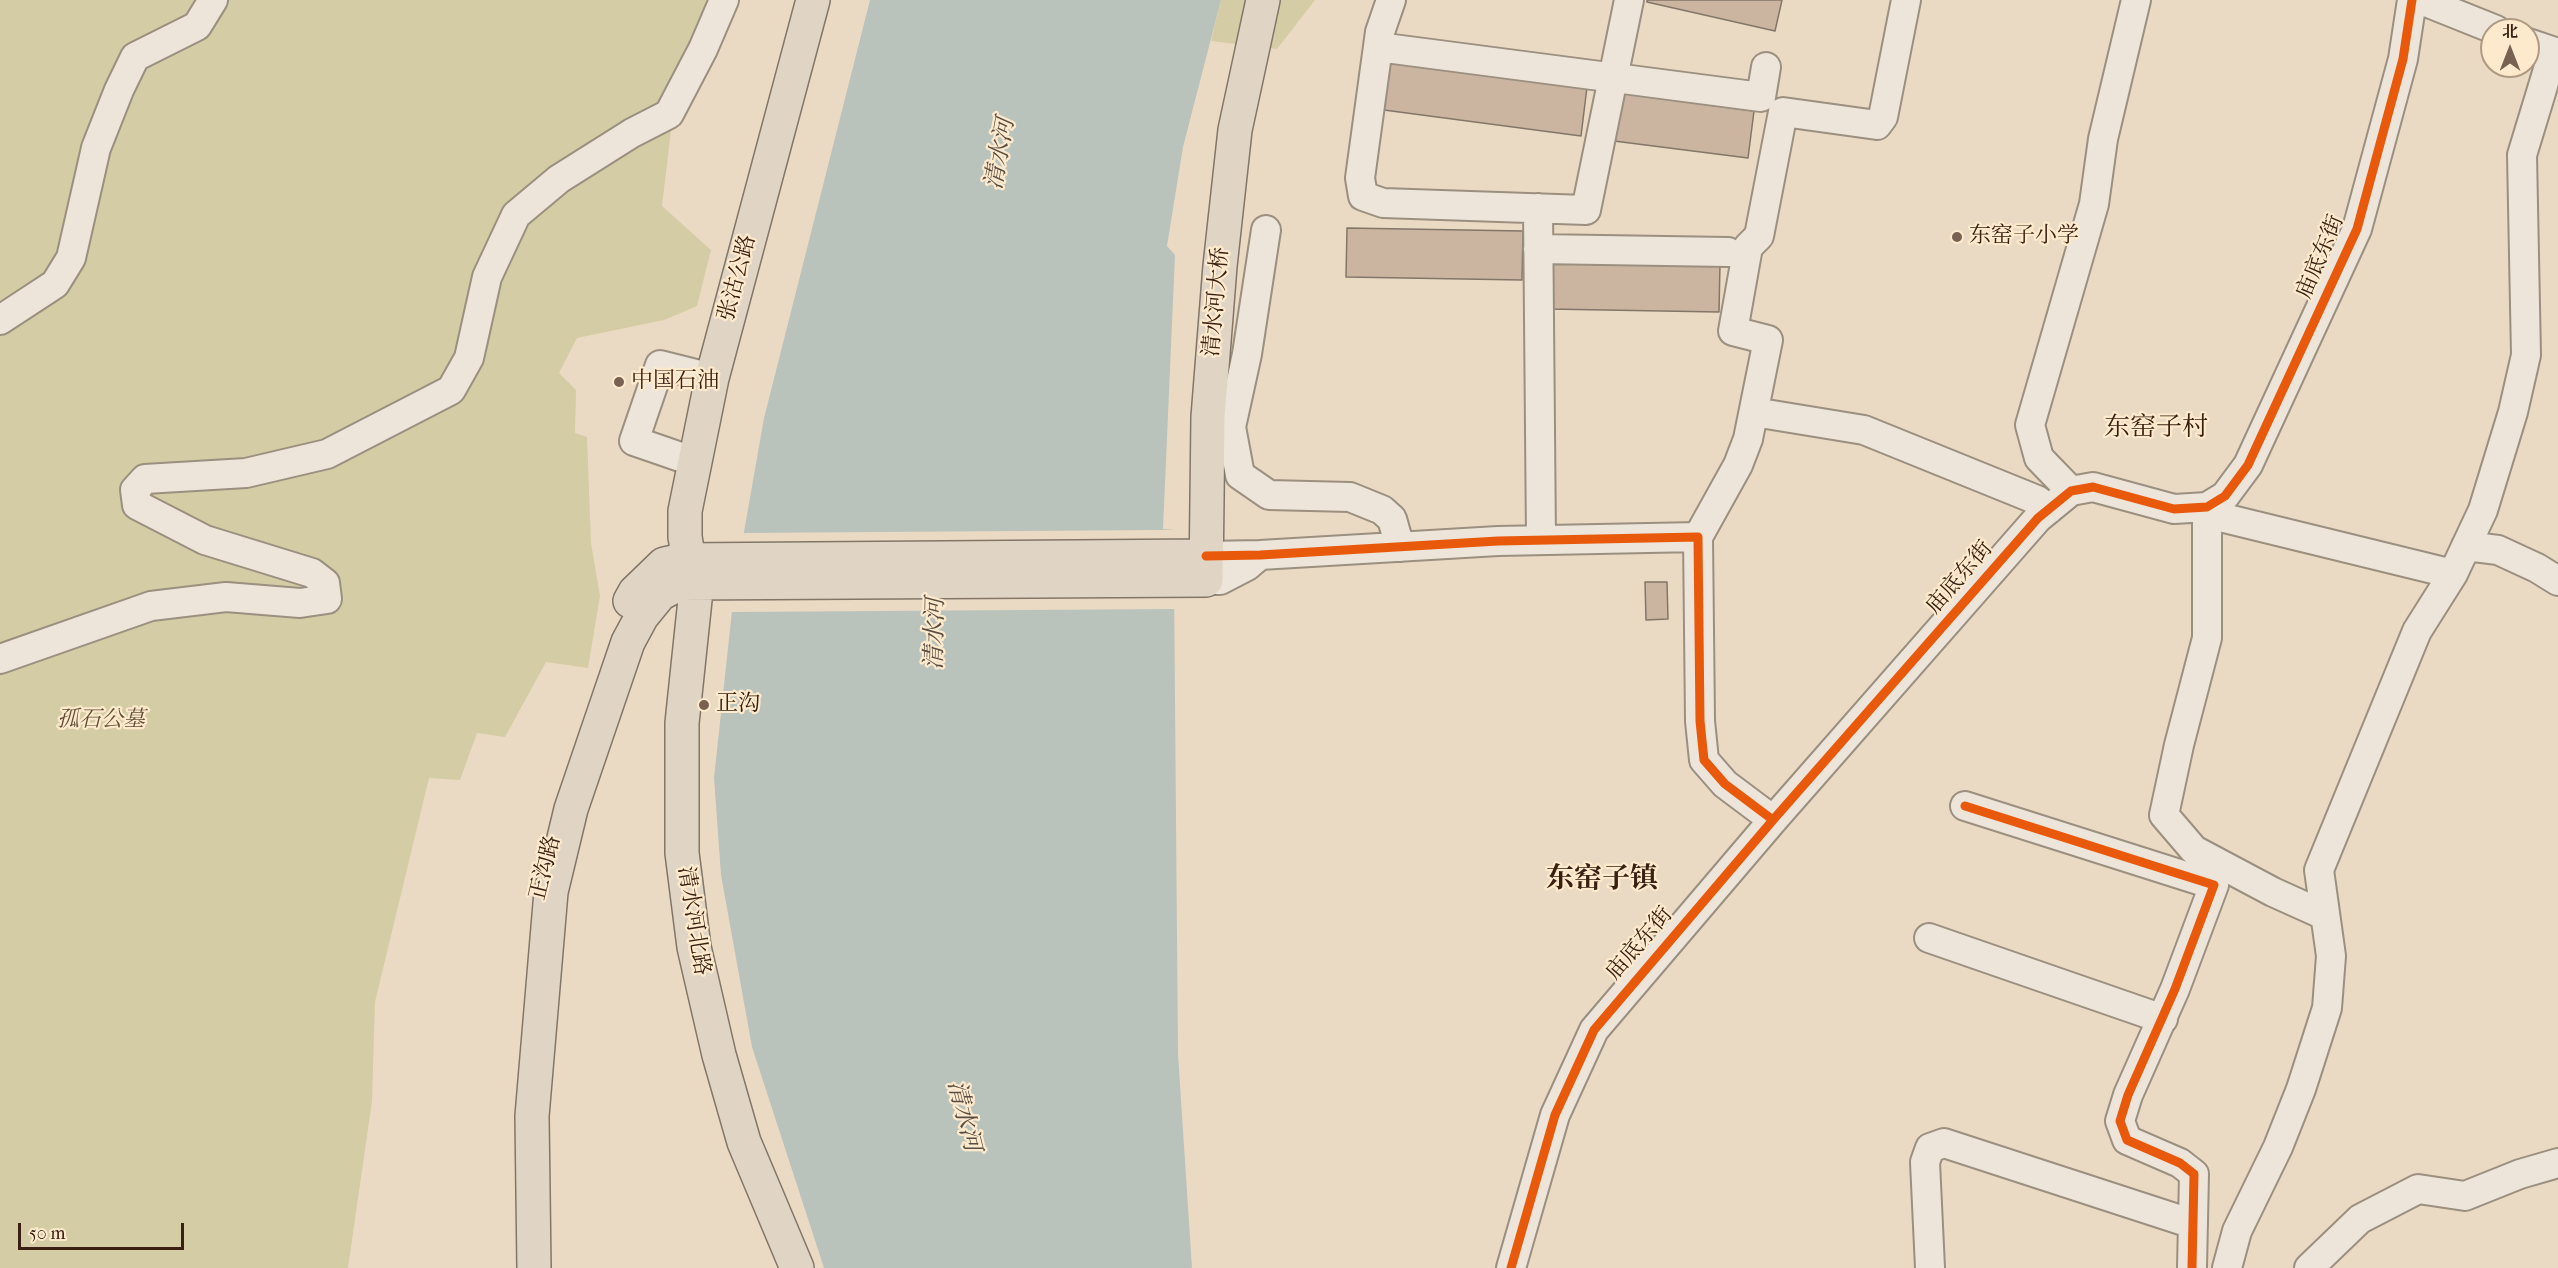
<!DOCTYPE html>
<html>
<head>
<meta charset="utf-8">
<style>
  body { margin:0 }
  #map { position:relative; width:2558px; height:1268px; overflow:hidden; background:#ebdac3; font-family:"IM FELL French Canon","Noto Serif SC",serif }
  canvas { display:block }
  .north { position:absolute; left:2480px; top:18px; width:60px; height:60px; box-sizing:border-box; background:#fdeacd; border:2px solid #af9982; border-radius:50%; rotate:0deg; font-size:16px; font-weight:700; line-height:24px; text-align:center; color:#3a2012 }
  .north::after { content:''; display:block; margin:auto; width:21px; height:27px; background:#786150; clip-path:polygon(50% 0,100% 100%,50% 72%,0 100%) }
  .scale { position:absolute; left:18px; top:1223px; width:166px; height:27px; box-sizing:border-box; border:3px solid #3a2012; border-top:0; padding-left:8px; font-size:18px; line-height:21px; white-space:nowrap; color:#3a2012; -webkit-text-stroke:4px #fdeacd; paint-order:stroke }
</style>
</head>
<body>
<div id="map">
<canvas width="2558" height="1268"></canvas>
<div class="north">北</div>
<div class="scale">50 m</div>
</div>
<script>
const ctx = document.querySelector('canvas').getContext('2d');
ctx.lineJoin = 'round';
function fillPath(path, color) { ctx.fillStyle = color; ctx.fill(path, 'evenodd'); }
const shape = rows => new Path2D(rows.map(r => 'M' + r).join(''));
function stroke(path, color, width, dash) { ctx.strokeStyle = color; ctx.lineWidth = width; ctx.lineCap = dash ? 'butt' : 'round'; ctx.setLineDash(dash || []); ctx.stroke(path); }
function label(font, color, halo, rows, align = 'center') {
  ctx.font = font + ' "IM FELL French Canon","Noto Serif SC",serif'; ctx.lineWidth = 4.5; ctx.setLineDash([]); ctx.textBaseline = 'middle'; ctx.strokeStyle = halo; ctx.fillStyle = color; for (const [text, x, y, turn = 0] of rows) {
    ctx.save(); ctx.translate(x, y); ctx.rotate((+turn || 0) * Math.PI / 180); ctx.textAlign = isNaN(turn) ? turn : align; if (halo) ctx.strokeText(text, 0, 0); ctx.fillText(text, 0, 0); ctx.restore();
  }
}
const green = shape([
  [0,0,710,0,677,80,662,206,711,250,697,306,664,320,577,338,559,373,576,390,575,433,587,437,591,543,600,596,588,668,546,662,505,737,477,733,460,780,429,778,375,1002,372,1101,348,1268,0,1268],
  [1221,0,1315,0,1277,49,1211,41]
]);
const water = shape([
  [870,0,1221,0,1183,147,1167,246,1175,255,1163,529,1176,530,1174,580,1178,1054,1192,1268,824,1268,752,1047,721,875,714,778,735,583,764,418]
]);
const pier = shape([
  [1163,530,1176,530,1175,609,729,612,741,533]
]);
const building = shape([
  [1647,0,1782,0,1775,31,1647,2,1647,0],
  [1390,61,1587,87,1581,136,1384,110,1390,61],
  [1620,93,1754,111,1748,158,1614,141,1620,93],
  [1347,228,1523,231,1522,280,1346,277,1347,228],
  [1549,260,1720,264,1719,312,1548,309,1549,260],
  [1645,582,1667,582,1668,619,1646,620,1645,582]
]);
const minor = shape([
  [1391,0,1380,32,1360,178,1363,196,1383,203,1586,210,1629,0],
  [2421,0,2496,30],
  [2528,43,2558,53],
  [1378,47,1761,97,1766,67],
  [1538,208,1541,540],
  [1266,230,1247,354,1231,427,1240,475,1269,495,1350,497,1382,510,1392,519,1400,547],
  [1538,249,1728,252],
  [0,320,55,284,71,258,96,148,119,90,135,57,197,26,213,0],
  [1754,412,1864,430,2037,500,2049,509],
  [695,462,634,441,660,365,712,378],
  [2071,491,2039,458,2030,425,2094,204,2103,139,2136,0],
  [2207,507,2207,638,2179,745,2164,815,2194,850,2273,892,2324,915],
  [2207,507,2224,518,2453,574],
  [1698,537,1738,465,1748,439,1768,340,1733,331,1748,247,1759,236,1783,112,1877,125,1883,117,1906,0],
  [2466,546,2498,550,2537,568,2558,581],
  [1206,556,1260,555,1498,541,1698,537,1700,721,1704,760,1725,784,1773,820],
  [1206,580,1220,580,1247,566,1260,555],
  [0,659,151,606,226,597,300,603,327,599,325,583,312,573,205,540,137,505,135,490,145,479,246,473,327,454,451,390,469,358,487,277,516,215,559,179,632,133,669,114,703,49,724,0],
  [1965,806,2214,885,2175,989,2128,1095,2120,1121,2127,1140,2180,1163,2194,1174,2192,1268],
  [1929,938,2163,1019],
  [1511,1268,1555,1115,1594,1030,1773,820,2038,518,2071,491,2093,487,2174,509,2207,507,2225,496,2248,465,2357,229,2403,59,2412,0],
  [1930,1268,1925,1162,1930,1148,1944,1143,2193,1224],
  [2227,1268,2237,1231,2278,1147,2301,1089,2327,1008,2331,956,2319,870,2417,631,2453,574,2483,510,2513,412,2526,355,2522,155,2553,53],
  [2309,1268,2360,1219,2418,1189,2465,1196,2520,1174,2558,1163]
]);
const major = shape([
  [689,560,685,537,685,511,712,378,813,0],
  [699,562,682,723,682,853,694,947,719,1055,744,1142,797,1268],
  [630,601,635,592,664,564,682,560,1206,556],
  [534,1268,532,1116,551,892,571,809,628,642,642,616,660,594,681,583,1206,580,1208,417,1220,266,1235,130,1263,0]
]);
const cycleway = shape([
  [1206,556,1260,555,1498,541,1698,537,1700,721,1704,760,1725,784,1773,820],
  [1965,806,2214,885,2175,989,2128,1095,2120,1121,2127,1140,2180,1163,2194,1174,2192,1268],
  [1511,1268,1555,1115,1594,1030,1773,820,2038,518,2071,491,2093,487,2174,509,2207,507,2225,496,2248,465,2357,229,2403,59,2412,0]
]);
const markers = [
  [1957,237,6,"#786150"],
  [619,382,6,"#786150"],
  [704,705,6,"#786150"]
];
const poiNames = [
  ["东窑子小学",1969,237],
  ["中国石油",631,382],
  ["正沟",716,705]
];
const streetNames = [
  ["庙底东街",2321,257,-67],
  ["张沽公路",738,278,-75],
  ["清水河大桥",1217,302,-85],
  ["庙底东街",1960,578,-49],
  ["正沟路",546,868,-76],
  ["清水河北路",693,921,81],
  ["庙底东街",1640,944,-49]
];
const parkNames = [
  ["孤石公墓",101,721]
];
const waterNames = [
  ["清水河",1001,154,-80],
  ["清水河",936,634,-89],
  ["清水河",963,1116,76]
];
const quarterNames = [
  ["东窑子村",2156,429]
];
const districtNames = [
  ["东窑子镇",1602,880]
];
fillPath(green, '#d4cca4');
fillPath(water, '#b9c3bb');
fillPath(pier, '#ebdac3');
fillPath(building, '#cbb5a1');
stroke(building, '#827669', 1.5);
stroke(minor, '#9b8f80', 32);
stroke(major, '#827669', 36);
stroke(minor, '#ede5d9', 28);
stroke(major, '#e0d5c4', 33);
stroke(cycleway, '#e8590c', 9);
for (const [x, y, r, color] of markers) { const dot = new Path2D(); dot.arc(x, y, r, 0, 2 * Math.PI); ctx.fillStyle = color; ctx.fill(dot); stroke(dot, '#fdeacd', 2); }
label('22px', '#3a2012', '#fdeacd', poiNames, 'left');
label('22px', '#3a2012', '#fdeacd', streetNames);
label('italic 22px', '#625036', '#fdeacd', parkNames);
label('italic 24px', '#5a4e44', '#fdeacd', waterNames);
label('26px', '#3a2012', '#fdeacd', quarterNames);
label('bold 28px', '#3a2012', '#fdeacd', districtNames);
</script>
</body>
</html>
